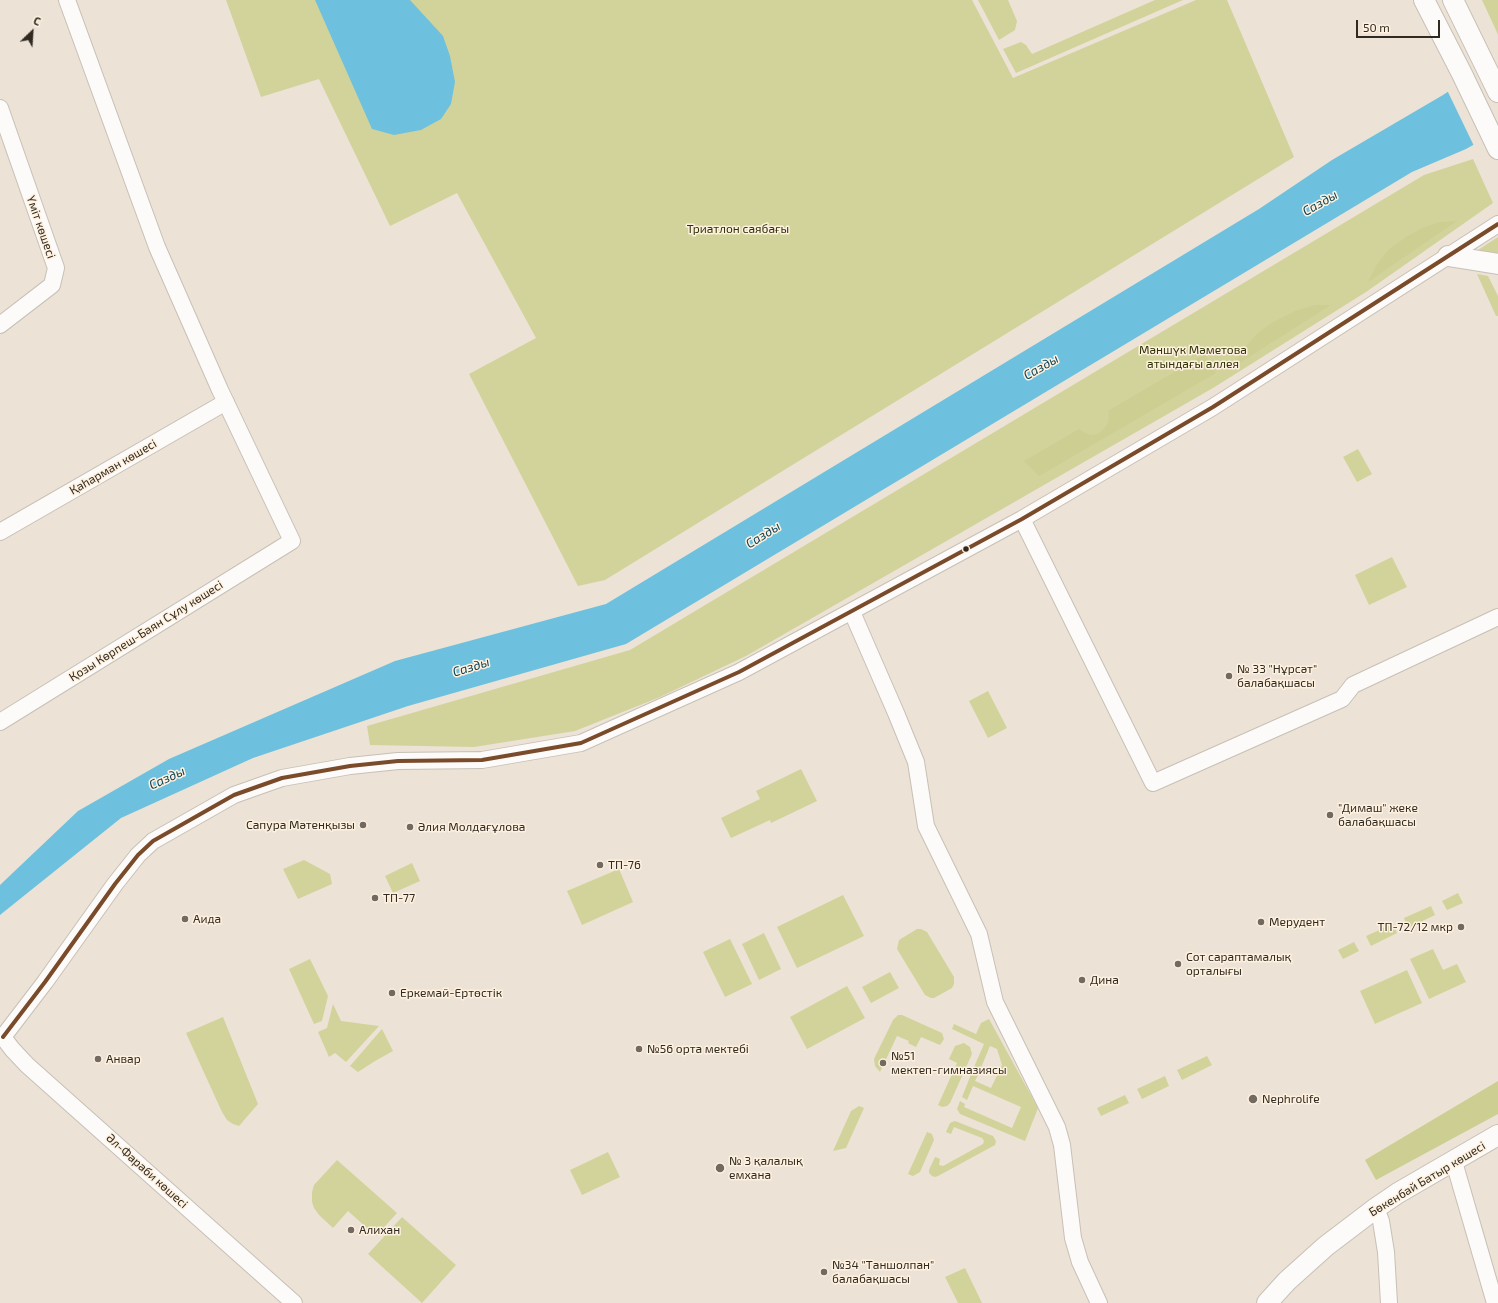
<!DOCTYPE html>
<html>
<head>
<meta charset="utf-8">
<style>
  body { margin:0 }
  #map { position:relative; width:1498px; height:1303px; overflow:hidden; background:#ece2d6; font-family:"Exo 2",sans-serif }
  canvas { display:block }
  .north { position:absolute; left:12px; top:12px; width:40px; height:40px; -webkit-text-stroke:3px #fff1df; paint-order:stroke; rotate:25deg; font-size:11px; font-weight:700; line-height:16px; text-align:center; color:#302a21 }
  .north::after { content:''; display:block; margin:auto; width:14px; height:18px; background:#302a21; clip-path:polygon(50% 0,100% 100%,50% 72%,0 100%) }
  .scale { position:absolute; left:1356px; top:20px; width:84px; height:18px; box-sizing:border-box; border:2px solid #302a21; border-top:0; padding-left:5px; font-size:12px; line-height:14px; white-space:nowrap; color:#302a21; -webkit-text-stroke:3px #fff1df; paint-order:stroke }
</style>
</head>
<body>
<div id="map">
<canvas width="1498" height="1303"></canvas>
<div class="north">С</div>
<div class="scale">50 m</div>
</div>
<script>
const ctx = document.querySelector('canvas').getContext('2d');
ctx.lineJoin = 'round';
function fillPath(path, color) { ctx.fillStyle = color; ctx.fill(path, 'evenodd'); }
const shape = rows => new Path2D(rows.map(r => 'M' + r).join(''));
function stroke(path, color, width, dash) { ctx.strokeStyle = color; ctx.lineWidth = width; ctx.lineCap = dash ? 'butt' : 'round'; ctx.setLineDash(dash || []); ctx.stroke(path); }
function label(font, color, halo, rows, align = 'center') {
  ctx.font = font + ' "Exo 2",sans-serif'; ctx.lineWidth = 3; ctx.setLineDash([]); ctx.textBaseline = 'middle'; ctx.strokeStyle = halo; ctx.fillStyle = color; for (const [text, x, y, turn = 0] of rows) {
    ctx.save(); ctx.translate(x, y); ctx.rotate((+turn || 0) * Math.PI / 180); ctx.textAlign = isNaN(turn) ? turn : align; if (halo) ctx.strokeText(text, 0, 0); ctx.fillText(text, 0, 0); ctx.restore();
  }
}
const green = shape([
  [226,0,972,0,1013,78,1196,0,1227,0,1294,157,605,580,578,586,469,374,536,338,457,193,390,226,319,79,261,97],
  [978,0,1008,0,1017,21,1015,30,999,40],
  [1155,0,1183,0,1016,73,1003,49,1021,42,1026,45,1032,54],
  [1482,0,1498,0,1498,35,1495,28],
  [1473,159,1493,203,1366,292,1213,388,746,656,660,697,575,731,474,747,370,745,367,726,630,650,1424,175],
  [1498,237,1498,255,1472,254],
  [1477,274,1488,276,1498,296,1498,316,1496,316],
  [1358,449,1372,474,1357,482,1343,457],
  [1392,557,1407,587,1369,605,1355,575],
  [988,691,1007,728,988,738,969,701],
  [801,769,817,801,771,823,770,820,731,838,721,818,760,799,756,791],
  [304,860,330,874,332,884,298,899,283,869],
  [412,863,420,881,393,893,385,876],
  [619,869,633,902,582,925,567,891],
  [1458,893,1463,903,1447,910,1442,901],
  [843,895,864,936,797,968,777,927],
  [1431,906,1435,915,1408,928,1404,918],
  [1393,924,1397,933,1371,946,1366,936],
  [917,929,921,929,927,932,954,977,954,984,952,988,934,998,931,998,925,995,897,949,899,940],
  [764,933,781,969,759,980,742,944],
  [730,939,752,984,725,997,703,952],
  [1354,942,1359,951,1343,959,1338,950],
  [1433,949,1443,970,1457,964,1466,982,1429,999,1410,959],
  [310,959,328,996,322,1021,314,1024,289,969],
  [1407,970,1422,1003,1375,1024,1360,991],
  [890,972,899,988,871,1003,862,987],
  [847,986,865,1018,807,1049,790,1017],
  [333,1004,341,1021,379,1026,346,1062,335,1053,329,1057,318,1032,327,1028],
  [898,1015,902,1015,942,1033,944,1039,940,1045,921,1037,916,1047,908,1043,909,1041,897,1036,880,1072,875,1066,874,1059,893,1020],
  [223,1017,258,1104,239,1126,233,1124,227,1120,222,1112,186,1033],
  [989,1019,1038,1108,1025,1141,960,1114,957,1109,960,1101,965,1104,964,1107,1012,1128,1021,1107,973,1086,967,1100,962,1097,972,1072,978,1075,975,1081,991,1088,1002,1065,997,1049,990,1046,980,1070,974,1067,984,1044,952,1029,954,1024,976,1034,981,1023],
  [382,1029,393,1051,375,1061,358,1072,350,1066],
  [964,1043,970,1047,972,1054,950,1103,947,1106,942,1107,938,1105,957,1063,949,1059,955,1046],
  [1207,1056,1212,1065,1182,1080,1177,1070],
  [1165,1076,1169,1086,1142,1099,1137,1089],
  [1125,1095,1129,1103,1101,1116,1097,1108],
  [859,1106,864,1108,846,1148,833,1151,851,1111],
  [955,1121,993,1136,996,1141,995,1145,938,1176,935,1177,932,1176,929,1173,929,1170,935,1157,940,1159,939,1165,943,1166,983,1144,984,1141,982,1138,954,1127,951,1134,946,1132,950,1123],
  [927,1132,932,1134,934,1140,920,1172,913,1176,908,1174],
  [608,1152,620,1177,582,1195,570,1170],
  [337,1160,397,1213,376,1236,348,1211,333,1228,319,1215,314,1208,312,1202,312,1192,314,1185],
  [402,1217,456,1265,422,1303,368,1254],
  [965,1268,982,1303,958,1303,945,1277]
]);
const forest = shape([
  [1457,221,1368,282,1376,266,1388,250,1406,237,1422,228,1439,222],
  [1315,305,1331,305,1230,369,1242,351,1258,333,1273,322,1295,311],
  [1205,354,1216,373,1039,476,1024,461,1079,429,1085,433,1092,435,1098,434,1104,429,1108,423,1109,417,1108,411],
  [1498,1081,1498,1114,1376,1180,1365,1160]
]);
const water = shape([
  [315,0,410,0,443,36,450,56,455,82,451,104,441,119,421,130,394,135,372,129],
  [1455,87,1498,131,1466,149,1412,172,626,644,408,706,253,758,121,818,0,915,0,885,78,811,169,759,395,661,606,604,1259,209,1332,160,1443,95]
]);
const pier = shape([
  [1498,68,1498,133,1474,146,1447,90,1455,85]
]);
const minor = shape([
  [0,108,56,268,52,285,0,325],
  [1022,519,1153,783,1342,699,1353,685,1498,617],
  [0,532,226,402],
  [852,612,896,713,916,762,926,826,979,934,995,1002,1057,1127,1062,1145,1073,1238,1080,1262,1099,1303],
  [0,722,292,541,220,390,157,247,67,0],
  [3,1037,45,982,115,884,138,855,153,841,234,795,282,778,350,766,398,761,482,760,581,743,739,672,1022,519,1213,407,1498,224],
  [3,1037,12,1049,27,1065,294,1303],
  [1454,1162,1495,1303],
  [1376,1208,1381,1221,1386,1252,1389,1303]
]);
const major = shape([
  [1424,0,1462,74,1498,149],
  [1453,0,1498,92],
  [1448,256,1498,264],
  [1267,1303,1287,1281,1326,1246,1376,1208,1398,1193,1498,1135]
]);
const bus1 = shape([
  [3,1037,45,982,115,884,138,855,153,841,234,795,282,778,350,766,398,761,482,760,581,743,739,672,1022,519,1213,407,1498,224]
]);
const markers = [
  [966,549,3.5,"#302a21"],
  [1229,676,4,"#726a60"],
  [1330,815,4,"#726a60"],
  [363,825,4,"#726a60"],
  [410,827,4,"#726a60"],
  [600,865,4,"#726a60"],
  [375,898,4,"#726a60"],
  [185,919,4,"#726a60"],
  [1261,922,4,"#726a60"],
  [1461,927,4,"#726a60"],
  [1178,964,4,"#726a60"],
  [1082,980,4,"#726a60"],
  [392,993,4,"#726a60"],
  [639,1049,4,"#726a60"],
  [98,1059,4,"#726a60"],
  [883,1063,4,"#726a60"],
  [1253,1099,5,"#726a60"],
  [720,1168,5,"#726a60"],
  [351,1230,4,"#726a60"],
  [824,1272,4,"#726a60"]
];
const streetNames = [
  ["Үміт көшесі",41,227,71],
  ["Қаһарман көшесі",113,467,-30],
  ["Қозы Көрпеш-Баян Сұлу көшесі",146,631,-32],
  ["Әл-Фараби көшесі",147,1171,42],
  ["Бөкенбай Батыр көшесі",1427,1179,-31]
];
const parkNames = [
  ["Триатлон саябағы",738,229],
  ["Мәншүк Мәметова",1193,350],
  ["атындағы аллея",1193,364]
];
const poiNames = [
  ["№ 33 \"Нұрсәт\"",1237,669],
  ["балабақшасы",1237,683],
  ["\"Димаш\" жеке",1338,808],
  ["балабақшасы",1338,822],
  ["Сапура Мәтенқызы",355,825,"right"],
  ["Әлия Молдағұлова",418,827],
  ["ТП-76",608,865],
  ["ТП-77",383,898],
  ["Аида",193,919],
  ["Мерудент",1269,922],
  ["ТП-72/12 мкр",1453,927,"right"],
  ["Сот сараптамалық",1186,957],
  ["орталығы",1186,971],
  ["Дина",1090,980],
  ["Еркемай-Ертөстік",400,993],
  ["№56 орта мектебі",647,1049],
  ["№51",891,1056],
  ["мектеп-гимназиясы",891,1070],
  ["Анвар",106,1059],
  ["Nephrolife",1262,1099],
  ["№ 3 қалалық",729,1161],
  ["емхана",729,1175],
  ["Алихан",359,1230],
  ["№34 \"Таншолпан\"",832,1265],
  ["балабақшасы",832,1279]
];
const waterNames = [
  ["Сазды",1320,203,-30],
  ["Сазды",1041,367,-30],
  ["Сазды",763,535,-32],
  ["Сазды",471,667,-17],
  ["Сазды",167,778,-24]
];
fillPath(green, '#d2d39b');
fillPath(forest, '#cdce92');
fillPath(water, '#6dc1de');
fillPath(pier, '#ece2d6');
stroke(minor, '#c7c0b6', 18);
stroke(major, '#c7c0b6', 22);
stroke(minor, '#fcfbf9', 16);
stroke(major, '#fcfbf9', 20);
stroke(bus1, '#7a4b2a', 4);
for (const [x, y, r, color] of markers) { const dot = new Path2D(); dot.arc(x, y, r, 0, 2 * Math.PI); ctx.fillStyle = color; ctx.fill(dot); stroke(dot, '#fff1df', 1.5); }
label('12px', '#302a21', '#fff1df', streetNames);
label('12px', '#2e3206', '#fff1df', parkNames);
label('12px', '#302a21', '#fff1df', poiNames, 'left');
label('italic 13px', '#104457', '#fff1df', waterNames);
</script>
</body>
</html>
